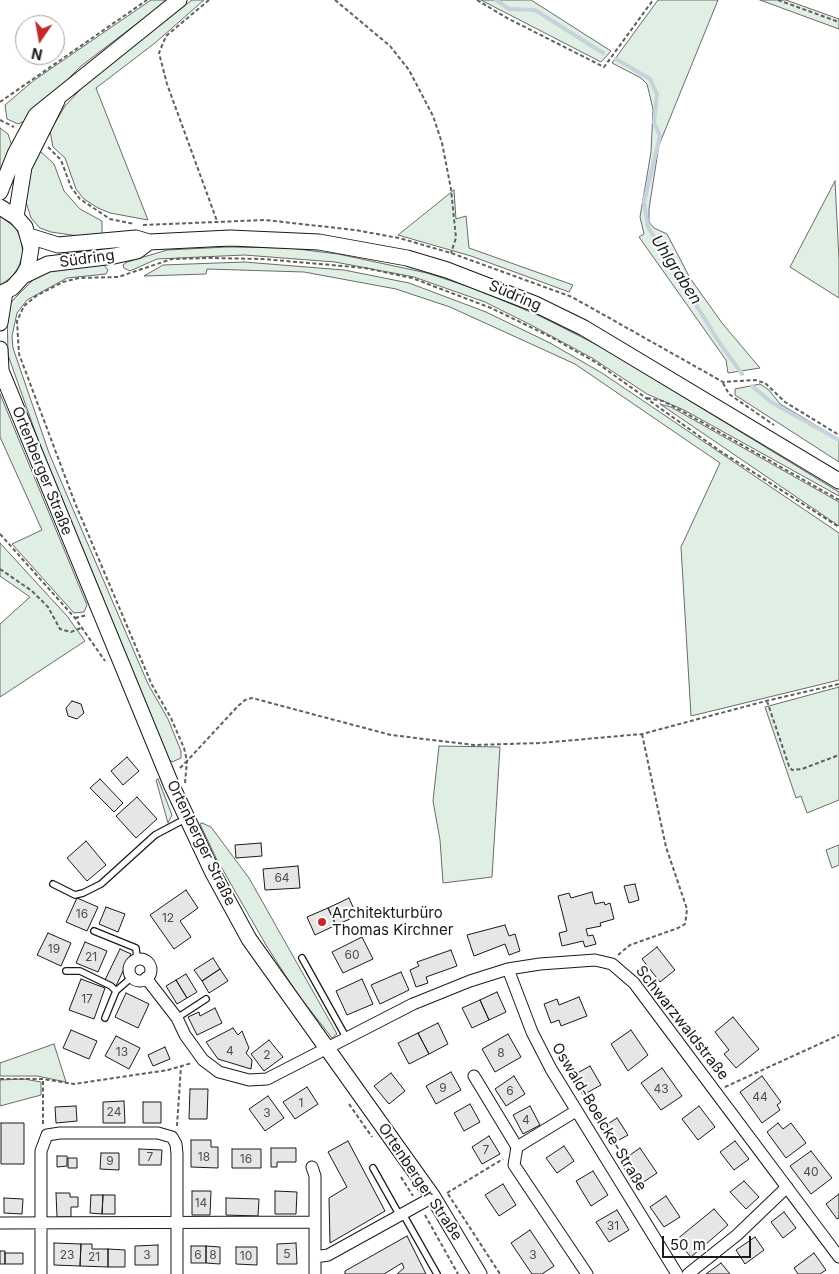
<!DOCTYPE html>
<html>
<head>
<meta charset="utf-8">
<style>
  body { margin:0 }
  #map { position:relative; width:839px; height:1274px; overflow:hidden; background:#fff; font-family:Inter,sans-serif }
  canvas { display:block }
  .north { position:absolute; left:15px; top:15px; width:50px; height:50px; box-sizing:border-box; background:#fff; border:1px solid #a3a3a3; border-radius:50%; rotate:192deg; font-size:14px; font-weight:700; line-height:20px; text-align:center; color:#1a1a1a }
  .north::after { content:''; display:block; margin:auto; width:18px; height:22px; background:#c62828; clip-path:polygon(50% 0,100% 100%,50% 72%,0 100%) }
  .scale { position:absolute; left:662px; top:1236px; width:89px; height:22px; box-sizing:border-box; border:2px solid #1a1a1a; border-top:0; padding-left:6px; font-size:15px; line-height:18px; white-space:nowrap; color:#1a1a1a; -webkit-text-stroke:4px #fff; paint-order:stroke }
</style>
</head>
<body>
<div id="map">
<canvas width="839" height="1274"></canvas>
<div class="north">N</div>
<div class="scale">50 m</div>
</div>
<script>
const ctx = document.querySelector('canvas').getContext('2d');
ctx.lineJoin = 'round';
function fillPath(path, color) { ctx.fillStyle = color; ctx.fill(path, 'evenodd'); }
const shape = rows => new Path2D(rows.map(r => 'M' + r).join(''));
function stroke(path, color, width, dash) { ctx.strokeStyle = color; ctx.lineWidth = width; ctx.lineCap = dash ? 'butt' : 'round'; ctx.setLineDash(dash || []); ctx.stroke(path); }
function label(font, color, halo, rows, align = 'center') {
  ctx.font = font + ' Inter,sans-serif'; ctx.lineWidth = 4; ctx.setLineDash([]); ctx.textBaseline = 'middle'; ctx.strokeStyle = halo; ctx.fillStyle = color; for (const [text, x, y, turn = 0] of rows) {
    ctx.save(); ctx.translate(x, y); ctx.rotate((+turn || 0) * Math.PI / 180); ctx.textAlign = isNaN(turn) ? turn : align; if (halo) ctx.strokeText(text, 0, 0); ctx.fillText(text, 0, 0); ctx.restore();
  }
}
const green = shape([
  [151,0,168,0,81,66,27,120,18,124,7,119,5,105,33,81,151,0],
  [192,0,204,0,155,43,96,88,148,220,110,213,98,208,84,199,76,189,65,158,53,147,50,131,65,106,90,79,192,0],
  [481,0,531,0,611,51,601,62,481,0],
  [658,0,718,0,659,145,649,209,649,222,654,228,667,234,690,278,722,323,760,368,728,373,726,360,639,237,644,234,640,217,651,152,653,109,647,84,641,78,612,63,658,0],
  [760,0,786,0,839,19,839,29,760,0],
  [0,128,8,134,12,146,0,176,0,128],
  [39,150,54,164,64,191,80,209,102,221,102,235,78,236,51,232,40,228,31,218,26,202,29,172,39,150],
  [835,181,839,259,839,298,790,267,835,181],
  [454,190,456,219,466,216,469,248,573,285,569,292,471,256,398,235,454,190],
  [0,216,16,228,21,240,23,253,19,266,12,277,0,285,0,216],
  [228,247,289,248,338,254,427,273,473,288,540,316,603,348,839,492,839,496,684,410,647,394,592,358,529,324,485,302,414,277,335,262,244,255,157,259,130,271,124,268,123,265,127,262,167,250,228,247],
  [244,262,344,270,409,283,486,312,550,343,602,373,839,533,839,680,691,716,681,547,720,463,575,364,450,307,396,289,304,272,207,269,206,274,144,276,163,265,244,262],
  [95,265,104,265,108,270,106,274,67,278,27,300,17,313,12,336,13,348,49,453,75,514,148,684,168,719,181,751,181,758,172,762,168,758,47,465,8,355,7,308,14,299,34,279,50,270,95,265],
  [760,384,769,390,780,404,839,439,839,462,735,395,735,389,760,384],
  [0,394,87,605,84,612,74,613,12,544,42,530,0,437,0,394],
  [660,404,671,407,839,502,839,526,660,404],
  [0,543,67,616,85,641,0,697,0,624,30,597,0,576,0,543],
  [839,687,839,800,807,813,801,796,796,798,765,707,839,687],
  [439,746,500,747,492,877,443,883,440,840,433,801,439,746],
  [158,779,172,815,168,823,156,780,158,779],
  [202,823,211,827,249,878,337,1034,332,1038,296,992,266,945,216,858,200,824,202,823],
  [839,845,839,865,832,868,826,850,839,845],
  [54,1044,66,1082,37,1076,0,1076,0,1063,54,1044],
  [24,1079,41,1082,41,1095,0,1106,0,1080,24,1079]
]);
const stream = shape([
  [496,0,509,9,535,10,603,53],
  [616,59,650,79,657,94,654,123,660,136,644,202,648,227,719,342,742,374],
  [752,386,771,402,839,440]
]);
const building = shape([
  [72,701,81,704,84,713,77,719,68,716,66,708,72,701],
  [127,757,139,771,123,785,111,771,127,757],
  [100,779,123,803,114,812,90,788,100,779],
  [137,797,157,819,136,838,116,816,137,797],
  [86,841,106,865,87,881,67,858,86,841],
  [261,843,262,856,236,858,235,845,261,843],
  [298,866,300,888,265,890,263,869,298,866],
  [635,884,639,900,629,903,624,886,635,884],
  [186,890,198,908,180,921,191,937,174,949,150,915,186,890],
  [592,892,595,904,604,902,605,905,610,903,614,919,600,923,601,926,586,929,588,936,593,935,596,944,585,947,583,941,562,946,559,933,567,931,558,896,569,893,571,898,592,892],
  [77,898,98,907,87,931,66,922,77,898],
  [349,898,357,916,336,925,328,908,349,898],
  [106,907,125,914,118,932,99,924,106,907],
  [328,908,336,925,315,935,307,917,328,908],
  [505,925,509,936,515,934,520,951,509,955,505,944,474,956,467,935,505,925],
  [48,933,71,943,61,966,37,955,48,933],
  [362,937,373,959,343,973,332,952,362,937],
  [85,942,107,951,98,972,76,963,85,942],
  [657,947,675,970,660,982,642,959,657,947],
  [120,949,131,954,116,986,105,980,120,949],
  [451,950,457,966,426,977,428,983,416,987,410,970,419,966,417,962,451,950],
  [213,958,220,969,202,981,194,970,213,958],
  [220,969,228,981,209,993,202,981,220,969],
  [401,972,409,990,380,1004,371,985,401,972],
  [186,974,197,992,187,998,176,980,186,974],
  [81,979,105,988,94,1019,69,1010,81,979],
  [362,979,373,1004,347,1015,336,991,362,979],
  [176,980,187,998,177,1004,166,986,176,980],
  [497,992,506,1012,489,1020,480,1000,497,992],
  [126,993,149,1004,138,1028,115,1017,126,993],
  [579,997,587,1016,561,1026,559,1020,551,1023,544,1004,557,999,559,1005,579,997],
  [480,1000,489,1020,472,1028,462,1008,480,1000],
  [215,1008,222,1023,197,1035,188,1017,199,1012,200,1016,215,1008],
  [733,1017,759,1049,736,1068,724,1054,729,1050,715,1032,733,1017],
  [438,1023,448,1044,429,1054,418,1033,438,1023],
  [233,1028,238,1035,242,1031,249,1048,246,1053,252,1060,251,1069,218,1059,206,1042,233,1028],
  [71,1030,97,1041,89,1059,63,1048,71,1030],
  [631,1030,648,1055,628,1071,611,1044,631,1030],
  [418,1033,429,1054,409,1064,398,1043,418,1033],
  [508,1034,521,1057,495,1072,482,1049,508,1034],
  [116,1036,140,1048,129,1069,105,1056,116,1036],
  [269,1040,283,1057,264,1071,251,1054,269,1040],
  [165,1047,170,1059,153,1066,148,1055,165,1047],
  [590,1066,601,1085,583,1095,572,1076,590,1066],
  [662,1068,682,1096,661,1110,641,1083,662,1068],
  [451,1072,461,1090,436,1104,426,1086,451,1072],
  [391,1073,405,1091,389,1104,374,1086,391,1073],
  [514,1076,525,1094,506,1106,495,1089,514,1076],
  [762,1076,781,1102,777,1105,780,1110,762,1123,740,1092,762,1076],
  [307,1087,318,1104,295,1119,283,1102,307,1087],
  [190,1089,208,1089,207,1119,189,1119,190,1089],
  [268,1096,284,1118,265,1131,249,1109,268,1096],
  [124,1101,125,1123,103,1123,103,1102,124,1101],
  [143,1102,161,1102,161,1123,143,1123,143,1102],
  [470,1104,480,1122,464,1131,454,1113,470,1104],
  [76,1106,77,1121,56,1123,55,1107,76,1106],
  [530,1106,540,1125,523,1134,513,1115,530,1106],
  [699,1106,715,1127,698,1140,682,1119,699,1106],
  [617,1118,628,1135,610,1145,600,1129,617,1118],
  [1,1123,24,1123,24,1164,1,1164,1,1123],
  [778,1123,783,1129,791,1123,806,1143,786,1158,767,1132,778,1123],
  [489,1136,500,1154,482,1164,472,1147,489,1136],
  [191,1140,211,1140,211,1147,218,1147,218,1168,191,1167,191,1140],
  [348,1141,385,1211,330,1243,329,1198,347,1187,328,1152,348,1141],
  [735,1141,749,1159,734,1170,720,1152,735,1141],
  [564,1146,574,1161,557,1173,546,1158,564,1146],
  [271,1148,296,1148,296,1162,277,1162,277,1167,271,1167,271,1148],
  [640,1148,657,1173,636,1187,620,1162,640,1148],
  [139,1149,162,1150,161,1165,139,1165,139,1149],
  [232,1149,261,1149,261,1168,232,1168,232,1149],
  [811,1151,832,1178,811,1194,790,1166,811,1151],
  [101,1153,119,1153,119,1170,100,1169,101,1153],
  [57,1156,67,1156,67,1166,57,1167,57,1156],
  [68,1158,77,1158,77,1168,68,1168,68,1158],
  [593,1171,608,1195,591,1206,576,1181,593,1171],
  [744,1181,759,1197,746,1209,730,1192,744,1181],
  [503,1184,516,1205,499,1216,485,1195,503,1184],
  [192,1191,211,1191,210,1215,192,1215,192,1191],
  [275,1191,297,1192,296,1214,275,1214,275,1191],
  [56,1193,70,1193,70,1197,78,1197,78,1207,71,1207,71,1217,57,1217,56,1193],
  [839,1194,839,1218,837,1219,826,1204,839,1194],
  [91,1195,103,1195,102,1214,90,1213,91,1195],
  [103,1195,115,1195,115,1214,102,1214,103,1195],
  [666,1196,680,1217,664,1227,650,1207,666,1196],
  [4,1198,23,1199,22,1214,4,1213,4,1198],
  [226,1198,259,1199,258,1216,226,1215,226,1198],
  [714,1209,728,1225,691,1257,676,1240,714,1209],
  [617,1210,629,1230,609,1242,596,1222,617,1210],
  [784,1212,796,1228,783,1238,771,1222,784,1212],
  [530,1230,554,1266,542,1274,532,1274,511,1243,530,1230],
  [407,1236,426,1274,397,1274,404,1268,402,1263,384,1274,345,1274,345,1271,407,1236],
  [755,1237,764,1250,745,1264,736,1250,755,1237],
  [54,1243,81,1244,80,1266,54,1265,54,1243],
  [296,1243,297,1264,277,1264,277,1244,296,1243],
  [81,1244,92,1244,92,1249,108,1249,108,1267,80,1266,81,1244],
  [158,1245,158,1265,135,1265,135,1246,158,1245],
  [191,1246,206,1246,206,1263,191,1263,191,1246],
  [206,1246,220,1247,220,1264,206,1263,206,1246],
  [236,1247,257,1247,257,1265,236,1264,236,1247],
  [108,1249,125,1250,125,1267,108,1267,108,1249],
  [0,1251,5,1251,5,1264,0,1264,0,1251],
  [5,1253,23,1253,23,1264,5,1264,5,1253],
  [814,1253,826,1270,820,1274,798,1274,794,1268,814,1253],
  [721,1263,730,1274,706,1274,721,1263]
]);
const path = shape([
  [209,0,166,36,159,53,167,84,217,221],
  [335,0,390,46,409,70,433,116,442,143,451,189,456,238,451,253],
  [477,0,507,18,604,67,653,0],
  [778,0,839,22],
  [0,102,147,0],
  [0,120,14,127],
  [48,147,61,160,71,187,80,199,110,219,134,224],
  [143,225,265,220,355,230,399,238,451,253,572,297,723,382,755,380,765,383,785,402,839,435],
  [723,383,729,394,774,425],
  [647,398,663,401,682,411,839,500],
  [0,534,75,618,105,661],
  [0,569,32,591,48,607,60,629,71,632,81,628],
  [75,618,87,615],
  [767,701,789,766,792,770,802,769,839,755],
  [180,768,187,761,184,748,171,718,152,685,75,503,19,354,17,321,24,306,36,296,63,282,79,278,118,277,172,259,210,258,263,259,365,268,412,278,491,308,551,337,597,363,720,451,839,527],
  [185,783,187,761,238,706,245,700,252,698,391,735,474,745,541,743,642,734,766,701,839,684],
  [618,955,630,945,678,928,685,924,686,918,687,909,666,847,642,734],
  [0,1079,43,1079,74,1084,168,1070,192,1063],
  [725,1087,839,1035],
  [349,1104,372,1137],
  [43,1124,43,1079],
  [177,1126,181,1066],
  [401,1177,413,1196],
  [447,1193,503,1159],
  [448,1194,500,1274],
  [425,1215,458,1274]
]);
const lane = shape([
  [53,884,75,895,83,893,101,884,155,835,187,818],
  [94,931,136,948,137,959],
  [302,958,346,1037],
  [66,971,80,971,111,986,116,991],
  [105,1018,116,991,132,977],
  [177,1018,206,999],
  [373,1168,400,1216],
  [403,1214,437,1274]
]);
const street = shape([
  '129 970a11 11 0 1 1 22 0a11 11 0 1 1-22 0Z',
  [508,969,532,1032,551,1069,677,1274],
  [146,978,177,1018,185,1035,203,1060,219,1072,249,1080,267,1079,413,1004,470,981,508,969,540,964,595,960,612,964,634,983,839,1257],
  [474,1076,517,1147],
  [576,1111,517,1147,514,1165,587,1274],
  [312,1167,315,1176,315,1274],
  [0,1223,315,1222],
  [315,1257,328,1255,433,1197],
  [41,1274,41,1151,47,1135,60,1133,158,1133,172,1137,176,1144,177,1154,177,1274],
  [688,1274,737,1235,787,1187]
]);
const secondary = shape([
  [0,192,15,154,36,115,179,0],
  [0,207,16,217,25,227,31,248,28,267,23,276,12,288,0,294],
  [16,217,24,167,57,101],
  [29,236,58,245,136,238,149,242,230,238,319,242,407,258,447,270,535,304,584,328,839,481],
  [23,276,48,264,114,256,137,251,149,242],
  [0,323,5,292],
  [0,349,1,370],
  [0,368,171,784,213,873,249,939,433,1197,479,1274]
]);
const markers = [
  [322,922,5,"#c62828"]
];
const numberNames = [
  ["64",282,878],
  ["16",82,914],
  ["12",168,918],
  ["19",54,949],
  ["60",352,955],
  ["21",91,957],
  ["17",87,999],
  ["4",230,1051],
  ["13",122,1052],
  ["8",501,1053],
  ["2",267,1055],
  ["9",443,1088],
  ["43",661,1089],
  ["6",510,1091],
  ["44",760,1097],
  ["1",301,1103],
  ["24",114,1112],
  ["3",267,1113],
  ["4",526,1120],
  ["7",486,1150],
  ["7",150,1157],
  ["18",204,1157],
  ["16",246,1159],
  ["9",110,1161],
  ["40",811,1172],
  ["14",201,1203],
  ["31",613,1226],
  ["5",287,1254],
  ["23",67,1255],
  ["3",147,1255],
  ["6",198,1255],
  ["8",213,1255],
  ["3",533,1255],
  ["10",246,1256],
  ["21",94,1257]
];
const streetNames = [
  ["Südring",87,259,-8],
  ["Südring",515,296,23],
  ["Ortenberger Straße",42,471,68],
  ["Ortenberger Straße",201,843,64],
  ["Schwarzwaldstraße",682,1023,52],
  ["Oswald-Boelcke-Straße",599,1117,59],
  ["Ortenberger Straße",420,1182,56]
];
const poiNames = [
  ["Architekturbüro",332,913],
  ["Thomas Kirchner",332,930]
];
const waterNames = [
  ["Uhlgraben",676,270,57]
];
fillPath(green, '#e0efe3');
stroke(green, '#6a6a6a', 1);
stroke(stream, '#c6d2dc', 4);
fillPath(building, '#e6e6e6');
stroke(building, '#1a1a1a', 1);
stroke(lane, '#1a1a1a', 8);
stroke(street, '#1a1a1a', 13);
stroke(secondary, '#1a1a1a', 17);
stroke(path, '#5f5f5f', 2, [4, 2.5]);
stroke(lane, '#fff', 5.5);
stroke(street, '#fff', 11);
stroke(secondary, '#fff', 15);
for (const [x, y, r, color] of markers) { const dot = new Path2D(); dot.arc(x, y, r, 0, 2 * Math.PI); ctx.fillStyle = color; ctx.fill(dot); stroke(dot, '#fff', 2); }
label('12px', '#4d4d4d', null, numberNames);
label('15px', '#1a1a1a', '#fff', streetNames);
label('15px', '#1a1a1a', '#fff', poiNames, 'left');
label('italic 16px', '#1a1a1a', '#fff', waterNames);
</script>
</body>
</html>
